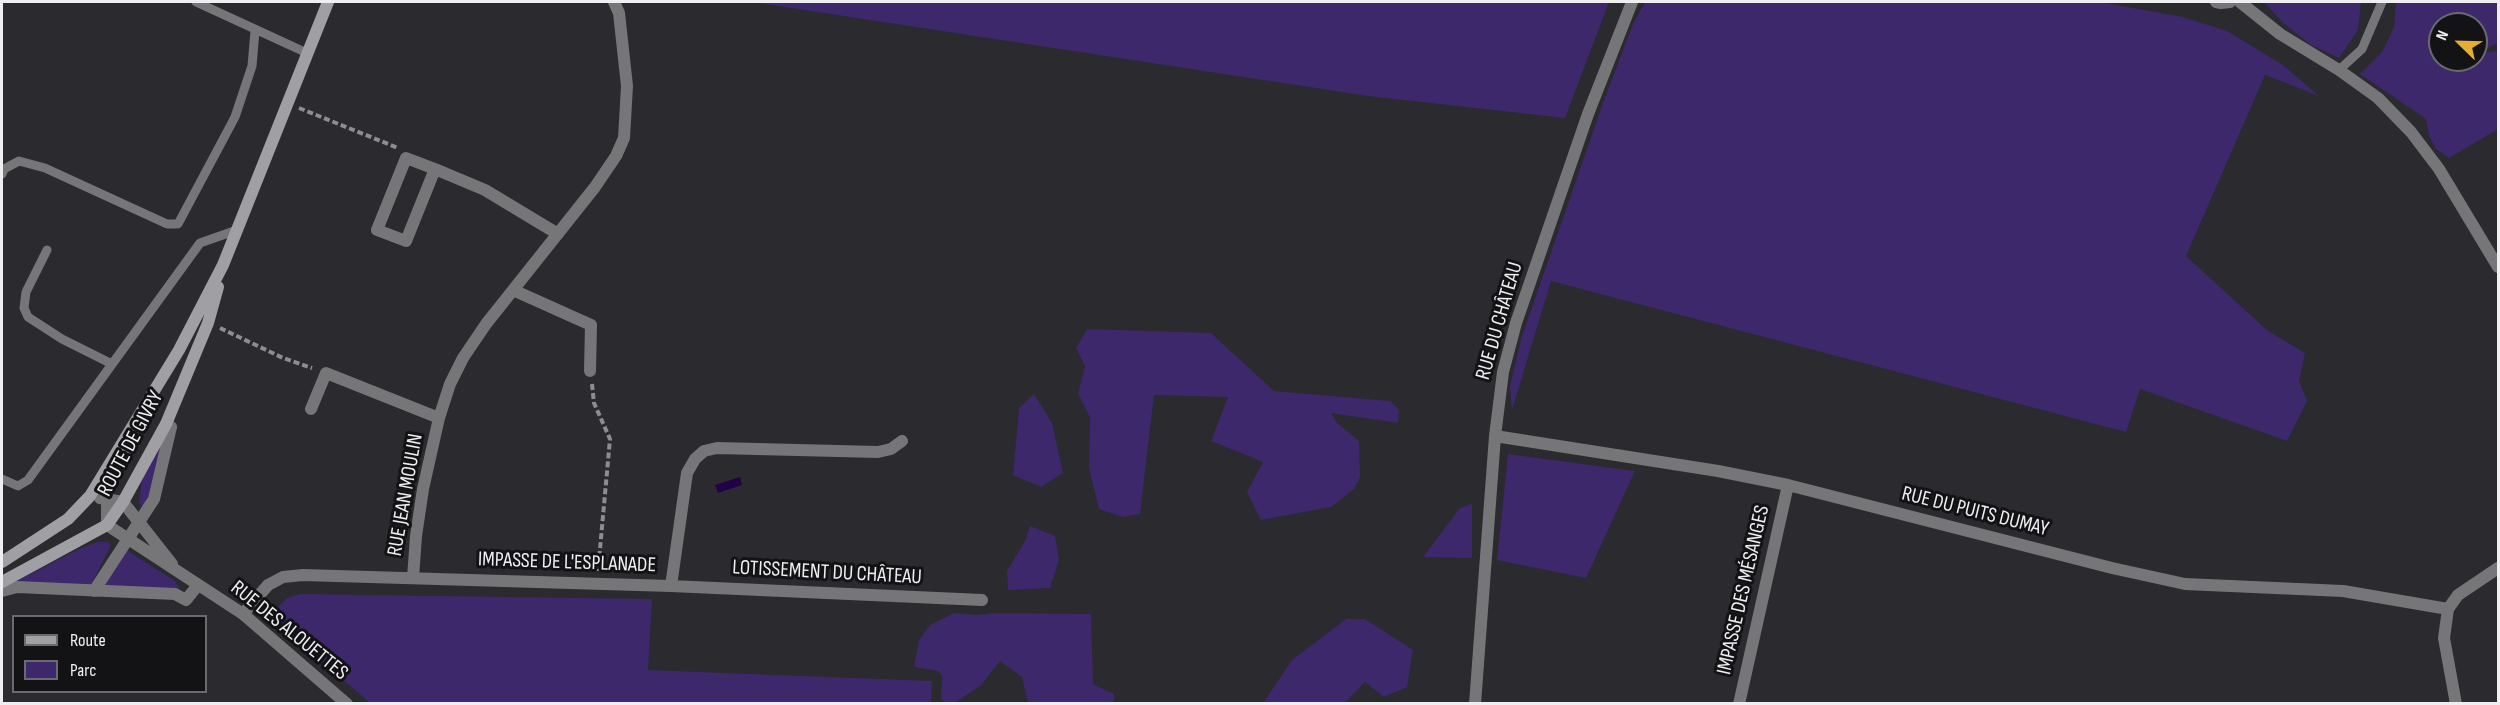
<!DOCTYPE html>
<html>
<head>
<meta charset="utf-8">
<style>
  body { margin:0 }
  #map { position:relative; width:2500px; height:705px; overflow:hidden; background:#2a2a2f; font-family:"Sofia Sans Condensed",sans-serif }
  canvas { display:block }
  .frame { position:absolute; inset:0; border:3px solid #efeef1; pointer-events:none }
  .legend { position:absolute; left:12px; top:615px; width:195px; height:78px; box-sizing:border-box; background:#131315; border:2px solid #6b6b6d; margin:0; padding:8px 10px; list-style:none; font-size:18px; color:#efeef1 }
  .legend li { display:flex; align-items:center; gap:12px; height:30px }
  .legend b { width:30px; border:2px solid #6b6b6d }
  .north { position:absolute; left:2428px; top:12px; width:60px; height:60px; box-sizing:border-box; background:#131315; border:2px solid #6b6b6d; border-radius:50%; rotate:293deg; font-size:16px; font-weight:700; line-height:24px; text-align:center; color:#efeef1 }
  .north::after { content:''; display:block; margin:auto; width:21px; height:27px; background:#e3ae34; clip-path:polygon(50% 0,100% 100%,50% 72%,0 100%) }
</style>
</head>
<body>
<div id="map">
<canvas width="2500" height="705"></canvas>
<div class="frame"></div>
<ul class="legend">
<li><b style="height:8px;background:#a0a0a4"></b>Route</li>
<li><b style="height:16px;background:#3c286a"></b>Parc</li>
</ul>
<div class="north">N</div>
</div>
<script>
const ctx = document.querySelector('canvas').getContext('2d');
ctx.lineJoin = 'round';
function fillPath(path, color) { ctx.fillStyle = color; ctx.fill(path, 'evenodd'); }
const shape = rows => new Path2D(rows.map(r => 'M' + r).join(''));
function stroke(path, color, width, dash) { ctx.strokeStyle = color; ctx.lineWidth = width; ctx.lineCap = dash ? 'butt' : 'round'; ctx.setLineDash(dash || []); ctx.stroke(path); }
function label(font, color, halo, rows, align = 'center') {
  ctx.font = font + ' "Sofia Sans Condensed",sans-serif'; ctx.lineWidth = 6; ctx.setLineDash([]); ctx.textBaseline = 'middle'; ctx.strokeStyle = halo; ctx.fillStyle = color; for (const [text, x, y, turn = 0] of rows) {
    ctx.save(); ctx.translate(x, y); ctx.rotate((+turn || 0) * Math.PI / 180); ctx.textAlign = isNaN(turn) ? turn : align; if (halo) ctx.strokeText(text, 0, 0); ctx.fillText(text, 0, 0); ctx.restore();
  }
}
const green = shape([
  [752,2,1609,2,1565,118,1368,96],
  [1645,2,2100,2,2183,17,2227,31,2283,65,2319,96,2265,75,2186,256,2268,331,2305,353,2299,381,2307,401,2287,441,2140,389,2126,432,1551,281,1512,410,1510,386,1522,336,1603,103,1633,24],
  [2264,2,2361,2,2358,30,2339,58,2311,45,2282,22],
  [2396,2,2498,2,2498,43,2476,53,2498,51,2498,129,2449,158,2436,149,2429,135,2426,119,2360,74,2382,52,2394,27],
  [2440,24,2476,24,2476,60,2440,60],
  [1087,329,1211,333,1274,391,1390,401,1399,410,1398,423,1331,413,1337,423,1359,441,1360,477,1354,489,1331,507,1261,520,1247,492,1263,462,1211,441,1228,397,1154,395,1140,514,1123,517,1099,509,1089,468,1090,417,1078,394,1085,366,1076,348],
  [1034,394,1052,423,1063,473,1041,487,1013,475,1019,408],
  [164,437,156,481,143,508,139,503,142,476],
  [1508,454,1635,471,1586,578,1497,560],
  [1472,504,1472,558,1423,557,1460,508],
  [1030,526,1055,536,1059,560,1050,588,1008,590,1007,571,1026,539],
  [97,542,108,542,111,545,90,587,11,584,83,547],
  [125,549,175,581,181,591,101,588],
  [300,594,652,599,648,670,932,681,931,703,370,703,282,627,277,611,279,606,287,598],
  [954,613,977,615,994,613,1091,614,1093,684,1114,694,1114,703,1028,703,1022,677,1000,661,981,685,955,703,947,703,941,699,942,676,938,671,914,667,919,640,930,625],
  [1346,619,1365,619,1413,650,1407,687,1384,697,1365,682,1345,703,1263,703,1292,660]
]);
const water = shape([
  [740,477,742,485,718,493,715,485]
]);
const path = shape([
  [299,108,398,148],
  [220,328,283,358,312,368],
  [592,384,594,403,610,439,598,571]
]);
const service = shape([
  [196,2,307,53],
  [2339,70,2362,49,2382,2],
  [2,174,4,169,19,161,45,168,167,224,178,224,235,117,252,66,255,31],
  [47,250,26,292,24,308,28,317,62,339,112,364],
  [2,479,18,486,28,480,200,243,237,230]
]);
const pedestrian = shape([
  [2,591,17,587,175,594,186,600,198,585],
  [94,591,154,499,171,427,166,424]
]);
const minor = shape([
  [435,169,406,241,377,230,406,158,435,169,485,190,558,234],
  [513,290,591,325,590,371],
  [311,409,326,373,439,418],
  [1495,436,1718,471,1788,485,2112,568,2185,584,2343,591,2448,609],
  [413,578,416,536,423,489,439,418,450,384,463,358,486,324,595,187,616,156,624,138,627,86,619,13,614,2],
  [671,586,687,473,695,459,704,451,717,448,878,452,891,449,902,441],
  [243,614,268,585,283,577,303,575,671,586,982,600],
  [1475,704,1495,436,1503,372,1516,323,1588,114,1632,2],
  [1739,704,1788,485]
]);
const tertiary = shape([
  [2216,2,2221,3,2230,2],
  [2240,2,2280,34,2339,70,2378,98,2411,132,2439,169,2498,267],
  [138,426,107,489,107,525,243,614,347,704],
  [100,498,123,502,172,564],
  [2456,704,2444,638,2448,609,2458,595,2498,568]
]);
const secondary = shape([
  [2,562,68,519,90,496,179,350,223,265,328,2],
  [2,582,107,525,123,502,166,424,208,323,218,287]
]);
const streetNames = [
  ["RUE DU CHÂTEAU",1500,321,-74],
  ["ROUTE DE GIVRY",131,444,-62],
  ["RUE JEAN MOULIN",406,495,-80],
  ["RUE DU PUITS DUMAY",1975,512,14],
  ["IMPASSE DE L'ESPLANADE",567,563,2],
  ["LOTISSEMENT DU CHÂTEAU",827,573,3],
  ["IMPASSE DES MÉSANGES",1744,590,-77],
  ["RUE DES ALOUETTES",289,631,39]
];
fillPath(green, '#3c286a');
fillPath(water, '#210249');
stroke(path, '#8d8d91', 4, [6, 3]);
stroke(service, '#767578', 9);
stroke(pedestrian, '#767578', 12);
stroke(minor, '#767578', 12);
stroke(tertiary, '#767578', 12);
stroke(secondary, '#a0a0a4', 12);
label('21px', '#efeef1', '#131315', streetNames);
</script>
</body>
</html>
